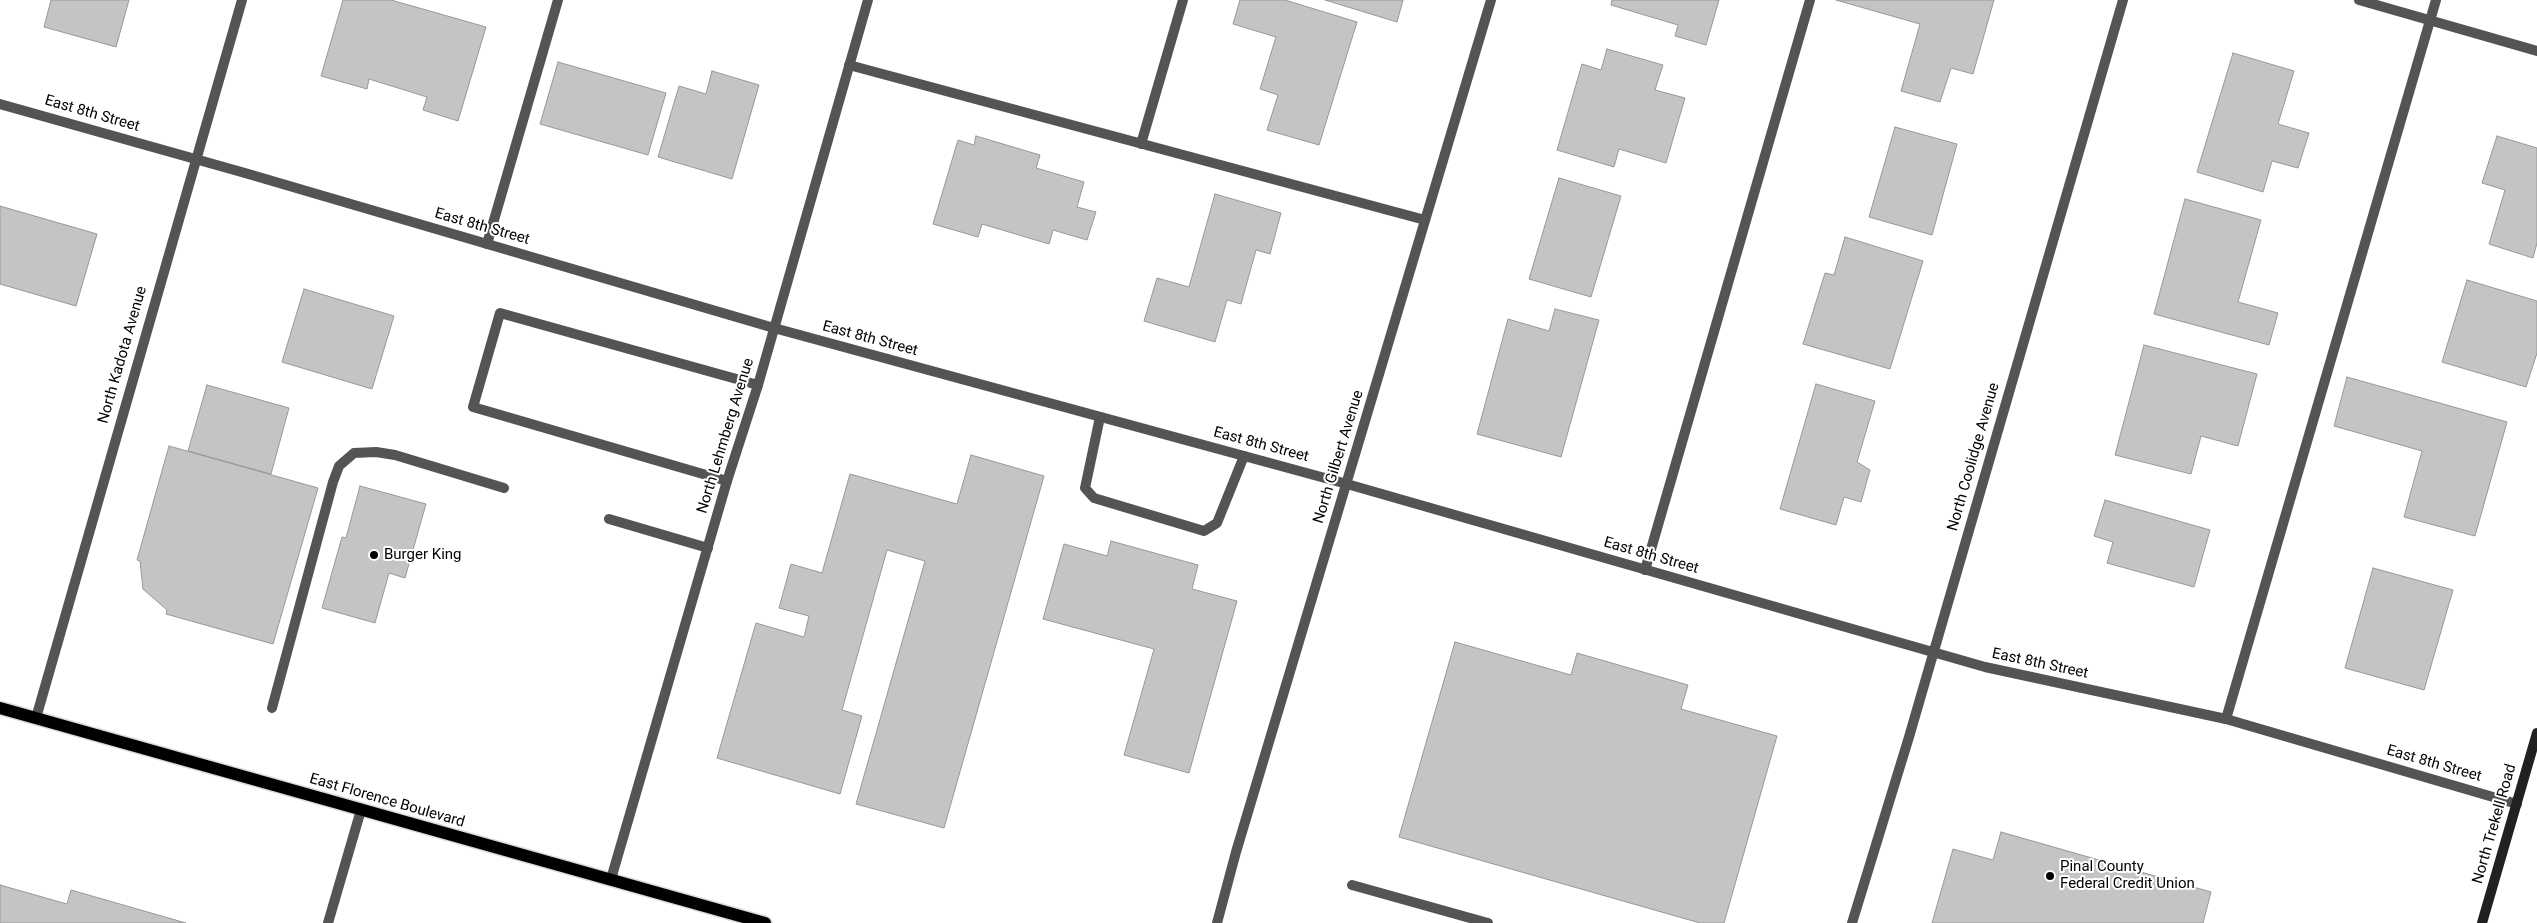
<!DOCTYPE html>
<html>
<head>
<meta charset="utf-8">
<style>
  body { margin:0 }
  canvas { display:block; background:#fff }
</style>
</head>
<body>
<canvas width="2537" height="923"></canvas>
<script>
const ctx = document.querySelector('canvas').getContext('2d');
ctx.lineJoin = 'round';
function fillPath(path, color) { ctx.fillStyle = color; ctx.fill(path, 'evenodd'); }
const shape = rows => new Path2D(rows.map(r => 'M' + r).join(''));
function stroke(path, color, width, dash) { ctx.strokeStyle = color; ctx.lineWidth = width; ctx.lineCap = dash ? 'butt' : 'round'; ctx.setLineDash(dash || []); ctx.stroke(path); }
function label(font, color, halo, rows, align = 'center') {
  ctx.font = font + ' Roboto,sans-serif'; ctx.lineWidth = 4; ctx.setLineDash([]); ctx.textBaseline = 'middle'; ctx.strokeStyle = halo; ctx.fillStyle = color; for (const [text, x, y, turn = 0] of rows) {
    ctx.save(); ctx.translate(x, y); ctx.rotate((+turn || 0) * Math.PI / 180); ctx.textAlign = isNaN(turn) ? turn : align; if (halo) ctx.strokeText(text, 0, 0); ctx.fillText(text, 0, 0); ctx.restore();
  }
}
const building = shape([
  [51,0,129,0,116,47,44,27,51,0],
  [343,0,391,0,486,27,458,121,423,110,427,97,369,79,367,89,321,76,343,0],
  [1240,0,1285,0,1357,22,1319,145,1267,130,1278,95,1260,89,1276,37,1233,24,1240,0],
  [1325,0,1403,0,1397,22,1325,0],
  [1612,0,1719,0,1706,45,1675,36,1678,25,1611,5,1612,0],
  [1836,0,1994,0,1973,74,1951,68,1940,102,1901,91,1920,24,1836,0],
  [1607,49,1663,65,1655,90,1685,98,1666,163,1619,149,1614,167,1557,150,1582,64,1601,70,1607,49],
  [2233,53,2294,71,2278,124,2309,133,2298,168,2272,161,2263,192,2197,172,2233,53],
  [558,62,666,93,648,155,540,124,558,62],
  [712,71,759,85,732,179,658,157,679,86,706,94,712,71],
  [1895,127,1957,144,1932,235,1869,217,1895,127],
  [976,136,1040,155,1036,168,1084,182,1077,207,1096,212,1087,240,1053,230,1049,244,982,224,978,237,933,224,958,140,974,145,976,136],
  [2497,136,2537,148,2537,243,2533,258,2489,244,2505,190,2482,183,2497,136],
  [1559,178,1621,196,1591,297,1529,279,1559,178],
  [1215,194,1281,213,1270,254,1256,250,1241,304,1227,300,1215,342,1144,321,1157,278,1189,287,1215,194],
  [2185,199,2261,220,2238,302,2278,313,2269,345,2154,314,2185,199],
  [0,206,97,234,76,306,0,284,0,206],
  [1845,237,1923,261,1890,369,1803,344,1825,273,1834,275,1845,237],
  [2467,280,2537,301,2537,353,2526,387,2442,362,2467,280],
  [304,289,394,316,372,389,282,362,304,289],
  [1555,309,1599,320,1561,457,1477,434,1508,319,1549,331,1555,309],
  [2144,345,2257,374,2238,446,2201,436,2191,474,2115,455,2144,345],
  [2347,377,2507,422,2475,536,2404,517,2422,451,2334,426,2347,377],
  [1816,384,1875,401,1857,462,1870,470,1861,502,1844,497,1836,525,1780,509,1816,384],
  [207,385,289,408,271,474,188,451,207,385],
  [169,446,318,488,273,644,166,614,167,610,143,589,140,561,137,560,169,446],
  [971,455,1044,476,944,828,856,804,925,561,887,550,842,710,862,716,840,794,717,758,756,623,804,637,809,616,779,608,791,564,822,573,850,474,957,504,971,455],
  [360,486,426,504,405,578,389,573,375,623,322,608,342,537,346,538,360,486],
  [2105,500,2210,530,2194,587,2107,563,2113,542,2094,536,2105,500],
  [1111,541,1198,565,1192,589,1237,601,1189,773,1124,755,1154,649,1043,619,1064,544,1107,556,1111,541],
  [2373,568,2453,590,2424,690,2345,668,2373,568],
  [1455,642,1571,675,1577,653,1688,685,1681,709,1777,736,1724,923,1700,923,1399,837,1455,642],
  [2001,832,2211,892,2203,923,1932,923,1953,849,1993,860,2001,832],
  [0,885,67,904,71,890,186,923,0,923,0,885]
]);
const service = shape([
  [849,65,1425,220],
  [1141,144,1183,0],
  [487,244,558,0],
  [1100,417,1085,488,1094,498,1204,531,1217,523,1244,456],
  [727,481,473,407,500,313,758,385],
  [609,519,708,548],
  [1645,570,1810,0],
  [272,708,333,482,339,466,354,453,376,452,395,455,504,488],
  [2226,719,2436,0],
  [1352,885,1488,923]
]);
const minor = shape([
  [2359,0,2537,51],
  [0,104,245,173,774,328,1347,484,1985,667,2226,719,2517,804],
  [36,718,242,0],
  [611,879,727,481,758,385,868,0],
  [328,923,361,810],
  [1217,923,1236,852,1491,0],
  [1852,923,1909,737,2123,0]
]);
const secondary = shape([
  [2482,923,2537,733]
]);
const primary = shape([
  [0,708,765,923]
]);
const markers = [
  [374,555,5,"#000"],
  [2050,876,5,"#000"]
];
const streetNames = [
  ["East 8th Street",92,114,16],
  ["East 8th Street",482,227,16],
  ["East 8th Street",870,339,15],
  ["North Kadota Avenue",123,355,-74],
  ["North Lehmberg Avenue",726,436,-73],
  ["East 8th Street",1261,445,15],
  ["North Gilbert Avenue",1339,457,-73],
  ["North Coolidge Avenue",1974,457,-74],
  ["East 8th Street",1651,556,16],
  ["East 8th Street",2040,664,12],
  ["East 8th Street",2434,764,16],
  ["East Florence Boulevard",387,801,16],
  ["North Trekell Road",2495,824,-74]
];
const poiNames = [
  ["Burger King",384,555],
  ["Pinal County",2060,867],
  ["Federal Credit Union",2060,884]
];
fillPath(building, '#c4c4c4');
stroke(building, '#989898', 1);
stroke(primary, '#dbdbdb', 15);
stroke(service, '#545454', 10);
stroke(minor, '#545454', 10);
stroke(secondary, '#212121', 10);
stroke(primary, '#000', 12);
for (const [x, y, r, color] of markers) { const dot = new Path2D(); dot.arc(x, y, r, 0, 2 * Math.PI); ctx.fillStyle = color; ctx.fill(dot); stroke(dot, '#fff', 2); }
label('15px', '#000', '#fff', streetNames);
label('15px', '#000', '#fff', poiNames, 'left');
</script>
</body>
</html>
